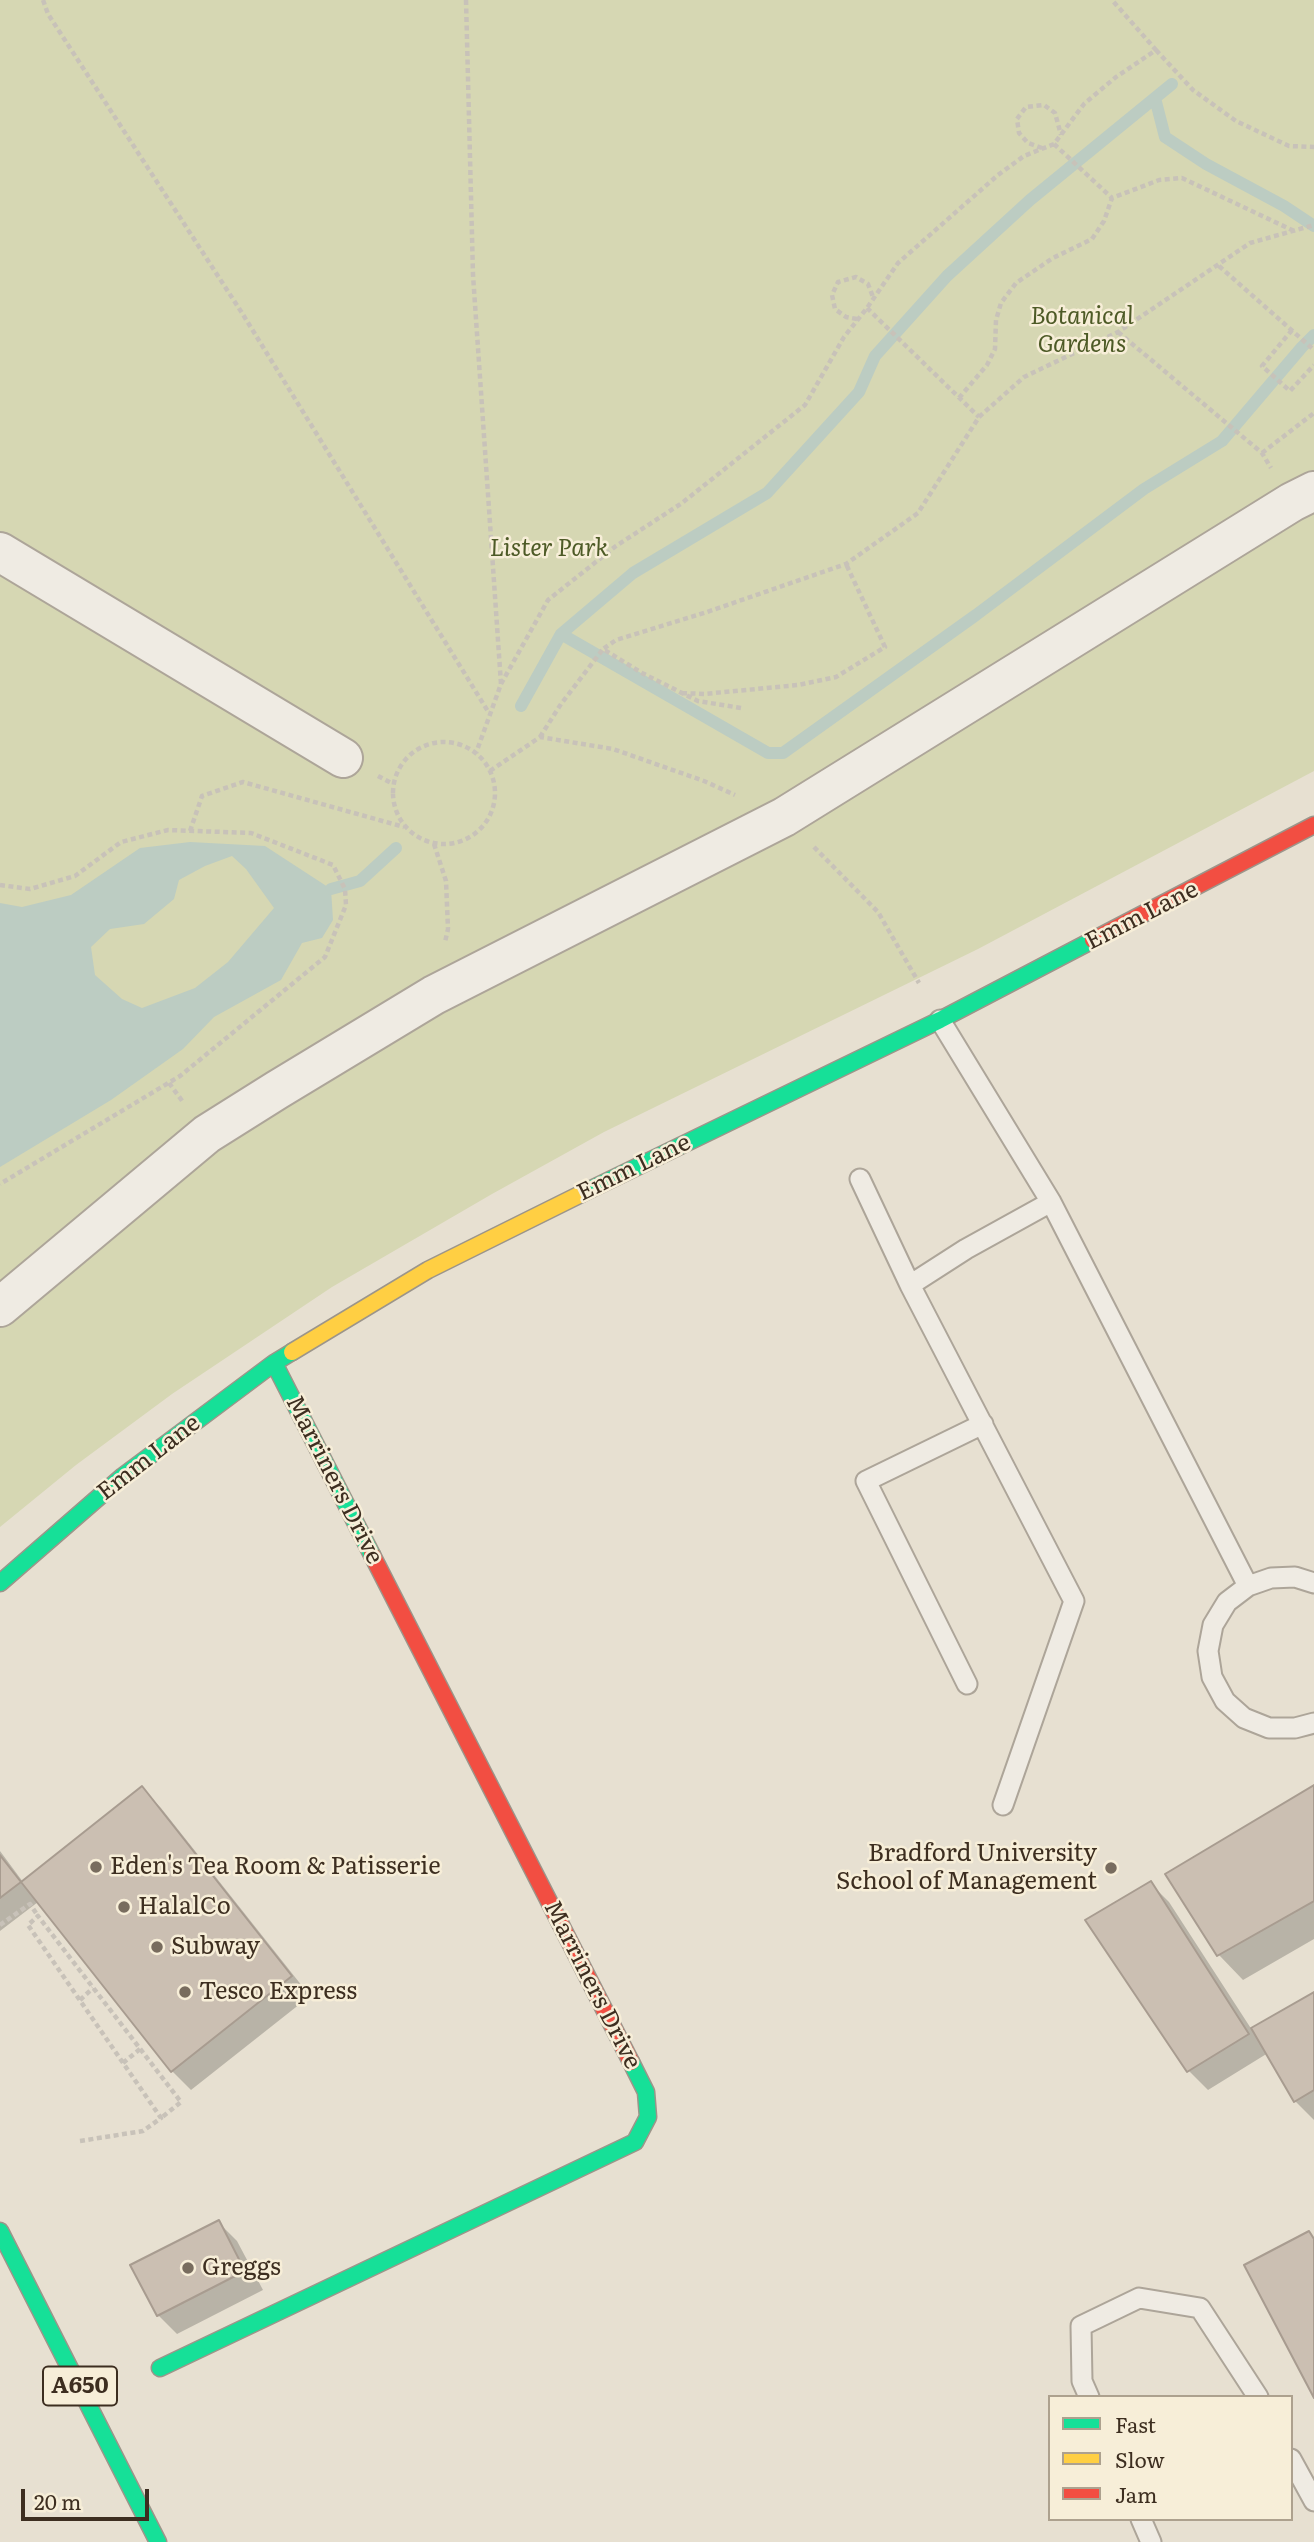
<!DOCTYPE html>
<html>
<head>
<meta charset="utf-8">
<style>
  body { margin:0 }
  #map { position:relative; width:1314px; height:2542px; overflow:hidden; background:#e7e0d1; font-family:Literata,serif }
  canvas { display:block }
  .legend { position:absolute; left:1048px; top:2395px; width:245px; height:126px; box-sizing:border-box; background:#f7eed8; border:2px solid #ada18e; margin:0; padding:9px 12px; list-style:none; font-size:21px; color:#3d2e20 }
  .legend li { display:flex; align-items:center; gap:14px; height:35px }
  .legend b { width:35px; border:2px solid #ada18e }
  .scale { position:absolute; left:21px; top:2489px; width:128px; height:32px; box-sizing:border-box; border:4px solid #3d2e20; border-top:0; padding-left:9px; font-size:21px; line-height:24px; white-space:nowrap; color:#3d2e20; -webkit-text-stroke:5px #f7eed8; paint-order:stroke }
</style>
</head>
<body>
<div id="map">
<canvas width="1314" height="2542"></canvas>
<ul class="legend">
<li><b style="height:9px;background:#16e098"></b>Fast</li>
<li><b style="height:9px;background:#ffcf43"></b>Slow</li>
<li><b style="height:9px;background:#f24e42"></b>Jam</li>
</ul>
<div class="scale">20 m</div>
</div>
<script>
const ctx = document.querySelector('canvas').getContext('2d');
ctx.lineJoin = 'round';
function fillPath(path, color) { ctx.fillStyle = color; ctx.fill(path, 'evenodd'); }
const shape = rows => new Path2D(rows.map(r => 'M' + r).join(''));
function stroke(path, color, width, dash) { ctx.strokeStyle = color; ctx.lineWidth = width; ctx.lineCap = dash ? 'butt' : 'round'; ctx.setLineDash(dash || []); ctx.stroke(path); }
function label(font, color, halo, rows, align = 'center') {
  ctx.font = font + ' Literata,serif'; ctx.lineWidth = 5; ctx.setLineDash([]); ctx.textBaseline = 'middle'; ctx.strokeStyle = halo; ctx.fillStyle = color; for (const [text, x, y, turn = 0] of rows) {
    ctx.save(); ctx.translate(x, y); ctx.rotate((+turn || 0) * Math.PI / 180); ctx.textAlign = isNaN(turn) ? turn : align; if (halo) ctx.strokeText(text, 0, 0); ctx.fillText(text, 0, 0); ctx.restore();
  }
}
const green = shape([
  [0,0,1314,0,1314,771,978,949,604,1132,492,1194,332,1287,172,1394,76,1465,0,1527]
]);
const water = shape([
  [190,842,265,846,331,889,333,920,322,938,302,943,281,980,214,1017,183,1049,111,1100,0,1167,0,903,22,907,71,895,140,848],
  [232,856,246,869,274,908,228,962,195,988,142,1008,122,999,95,975,91,947,110,929,144,924,174,899,179,880,205,866]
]);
const shadow = shape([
  [1314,1787,1314,1939,1243,1980,1219,1955,1167,1875],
  [142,1789,161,1808,310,1996,191,2090,172,2071,38,1902,0,1931,0,1851,23,1882],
  [1150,1883,1169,1902,1252,2030,1314,1994,1314,2120,1295,2101,1268,2053,1208,2090,1189,2071],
  [218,2222,237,2241,263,2290,177,2334,158,2315]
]);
const stream = shape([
  [1155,98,1165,137,1206,164,1284,206,1314,226],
  [561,634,768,753,783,753,976,615,1144,489,1222,441,1302,347,1314,335],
  [521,706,561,634,633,573,767,493,859,392,875,356,947,276,1030,200,1172,84],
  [331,889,360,881,396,848]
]);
const building = shape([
  [1314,1785,1314,1901,1217,1956,1165,1874,1314,1785],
  [142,1786,292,1976,171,2072,21,1882,142,1786],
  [0,1855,21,1882,0,1898,0,1855],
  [1151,1881,1249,2034,1187,2072,1085,1920,1151,1881],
  [1314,1992,1314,2090,1294,2102,1251,2028,1314,1992],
  [219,2220,245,2271,157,2316,130,2265,219,2220],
  [1309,2231,1314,2239,1314,2398,1244,2265,1309,2231]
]);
const path = shape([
  [43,0,48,14,242,313,489,713],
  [466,0,473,275,501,684,476,753],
  [1156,50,1193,90,1236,121,1289,146,1314,147],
  [1054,144,1112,198],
  [1042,148,1028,143,1019,133,1017,119,1026,107,1044,105,1055,113,1061,135],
  [1219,266,1314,350],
  [867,308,979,417],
  [857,319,846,317,835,309,832,295,838,282,856,277,868,284,873,297],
  [1292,330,1262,366,1290,391,1314,365],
  [1118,332,1262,453,1271,468],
  [959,398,987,365,995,349,996,320,1001,303,1016,283,1053,258,1092,239,1104,221,1112,198,1159,180,1182,178,1294,231],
  [1262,453,1314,413],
  [501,684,548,600,616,546,682,503,805,405,844,337,867,308,898,263,998,175,1024,156,1054,144,1084,104,1116,77,1156,50,1112,0],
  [682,693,704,694,798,685,836,677,885,647,846,564],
  [741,708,698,701,642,673,603,649,616,640,707,612,846,564,918,513,979,417,1024,377,1118,332,1250,243,1314,225],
  [540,737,561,704,603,649],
  '393 793a51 51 0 1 1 102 0a51 51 0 1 1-102 0Z',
  [490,771,540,737,613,749,704,781,735,795],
  [378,776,393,784],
  [190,831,202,796,243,782,404,827],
  [434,844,446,881,448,929,445,942],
  [814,847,878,912,919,983],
  [0,885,30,889,75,876,121,842,168,830,251,833,333,865,345,889,346,905,325,957,180,1076,0,1184],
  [169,1083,183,1102],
  [0,1925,30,1904,38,1916],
  [80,2000,93,1988],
  [123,2063,140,2049],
  [80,2141,143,2131,161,2118,28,1925,38,1916,181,2102,161,2118]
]);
const lane = shape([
  [940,1020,1051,1202,1248,1586],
  [860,1179,910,1285],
  [1314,1583,1295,1577,1271,1578,1248,1586,1227,1602,1213,1625,1208,1651,1212,1677,1225,1701,1244,1718,1269,1728,1295,1728,1314,1723],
  [967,1684,866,1481,983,1424],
  [1003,1805,1074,1601,910,1285,966,1249,1051,1202],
  [1089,2397,1082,2381,1081,2326,1139,2298,1200,2308,1258,2397],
  [1291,2459,1314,2501],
  [1141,2519,1151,2542]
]);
const street = shape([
  [0,552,343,758],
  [0,1307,207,1134,277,1090,434,995,784,817,1292,502,1314,491]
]);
const fast = shape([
  [581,1194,940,1020,1093,940],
  [274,1363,372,1555],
  [0,1583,123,1476,274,1363,292,1352],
  [0,2231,158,2542],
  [160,2368,635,2142,648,2117,646,2092,631,2062]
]);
const slow = shape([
  [292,1352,428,1270,581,1194]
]);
const jam = shape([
  [1093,940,1314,825],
  [372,1555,631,2062]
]);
const markers = [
  [96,1867,7,"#786c5e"],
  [1111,1868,7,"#786c5e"],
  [124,1907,7,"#786c5e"],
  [157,1947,7,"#786c5e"],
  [185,1992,7,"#786c5e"],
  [188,2268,7,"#786c5e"]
];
const shields = [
  [80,2386,74]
];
const shieldNames = [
  ["A650",80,2386]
];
const parkNames = [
  ["Botanical",1082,317],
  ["Gardens",1082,345],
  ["Lister Park",549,549]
];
const streetNames = [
  ["Emm Lane",1142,916,-27],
  ["Emm Lane",634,1168,-26],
  ["Emm Lane",149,1458,-38],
  ["Marriners Drive",334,1480,63],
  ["Marriners Drive",592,1985,63]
];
const poiNames = [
  ["Bradford University",1097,1854,"right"],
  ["School of Management",1097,1882,"right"],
  ["Eden's Tea Room & Patisserie",110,1867],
  ["HalalCo",138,1907],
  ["Subway",171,1947],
  ["Tesco Express",199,1992],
  ["Greggs",202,2268]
];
fillPath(green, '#d6d7b3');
fillPath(water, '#bcccc2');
fillPath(shadow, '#0003');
stroke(stream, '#bcccc2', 12);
fillPath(building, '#cbbfb2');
stroke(building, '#a89c90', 2);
stroke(lane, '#ada599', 23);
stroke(street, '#ada599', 42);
stroke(fast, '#9c958a', 19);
stroke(slow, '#9c958a', 19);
stroke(jam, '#9c958a', 19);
stroke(path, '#c8c2b9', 4.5, [5, 3.5]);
stroke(lane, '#efebe3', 19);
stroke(street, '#efebe3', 38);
stroke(fast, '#16e098', 16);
stroke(slow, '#ffcf43', 16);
stroke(jam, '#f24e42', 16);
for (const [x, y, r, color] of markers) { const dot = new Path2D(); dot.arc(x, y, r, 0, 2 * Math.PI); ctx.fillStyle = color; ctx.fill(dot); stroke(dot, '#f7eed8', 2.5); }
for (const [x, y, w] of shields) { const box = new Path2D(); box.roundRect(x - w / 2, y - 19.5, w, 39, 5); ctx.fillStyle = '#f7eed8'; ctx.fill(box); stroke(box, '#3d2e20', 2); }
label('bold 23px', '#3d2e20', null, shieldNames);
label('italic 24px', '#4d5a26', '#f7eed8', parkNames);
label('24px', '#3d2e20', '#f7eed8', streetNames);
label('24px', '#3d2e20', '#f7eed8', poiNames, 'left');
</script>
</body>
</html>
